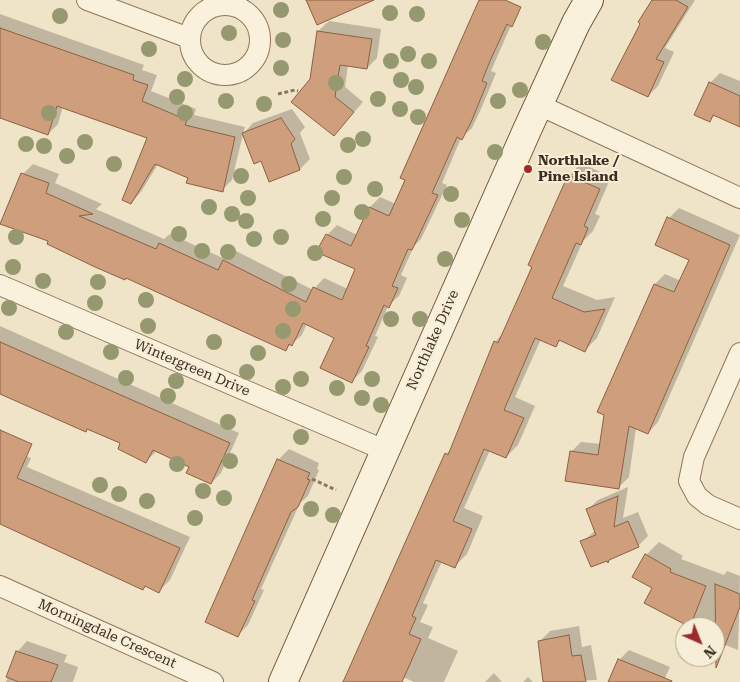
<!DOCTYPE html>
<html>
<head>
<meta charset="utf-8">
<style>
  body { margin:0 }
  #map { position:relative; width:740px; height:682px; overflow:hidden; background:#f0e4c8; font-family:"Roboto Serif",serif }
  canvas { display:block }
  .north { position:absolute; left:675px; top:617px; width:50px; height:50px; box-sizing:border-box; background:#f7eed8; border:1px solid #ada18e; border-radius:50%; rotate:136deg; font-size:14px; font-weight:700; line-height:20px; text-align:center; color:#3d2e20 }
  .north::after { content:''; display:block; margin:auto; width:18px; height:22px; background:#9e2a2b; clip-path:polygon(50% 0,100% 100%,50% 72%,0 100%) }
</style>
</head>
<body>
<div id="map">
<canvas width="740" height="682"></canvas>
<div class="north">N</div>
</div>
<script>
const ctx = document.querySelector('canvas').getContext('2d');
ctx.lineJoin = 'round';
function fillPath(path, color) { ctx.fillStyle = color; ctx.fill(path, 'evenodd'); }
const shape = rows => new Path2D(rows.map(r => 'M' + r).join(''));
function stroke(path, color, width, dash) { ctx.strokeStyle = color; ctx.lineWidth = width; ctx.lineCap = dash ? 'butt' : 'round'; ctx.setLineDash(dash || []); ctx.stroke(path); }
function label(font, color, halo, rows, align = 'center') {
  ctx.font = font + ' "Roboto Serif",serif'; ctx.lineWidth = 4; ctx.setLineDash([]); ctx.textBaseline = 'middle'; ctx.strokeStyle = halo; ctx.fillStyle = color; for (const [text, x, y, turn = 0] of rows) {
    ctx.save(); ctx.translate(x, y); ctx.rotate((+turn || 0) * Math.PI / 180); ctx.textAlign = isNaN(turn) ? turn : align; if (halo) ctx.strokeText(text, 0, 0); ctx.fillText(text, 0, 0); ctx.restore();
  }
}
const shadow = shape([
  [653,0,695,0,665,48,674,52,658,86,648,96],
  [475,11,516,14,491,71,496,73,481,109,472,128,461,138,442,183,447,185,421,239,414,246,401,275,407,278,399,296,388,306,375,336,378,337,362,371,352,381,336,337,307,323,302,335,286,349,50,241,23,174,33,164,59,174,55,183,102,204,96,209,164,239,170,234,225,259,234,250,313,290,324,278,348,289,357,268,327,235,337,225,357,235,370,207,380,197,396,204],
  [0,14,144,65,142,70,157,75,151,91,196,109,194,115,245,127,243,134,253,123,292,109,305,127,300,133,310,159,300,169,270,180,262,160,243,134,232,180,222,190,158,164,141,192,131,203,149,137,63,106,58,124,48,134,0,117],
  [329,21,381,29,377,58,367,68,348,65,345,87,363,102,334,135,312,79,318,31],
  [720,73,740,81,740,126,715,115,710,120,710,83],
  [581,163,611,177,595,214,600,216,593,231,583,241,563,286,597,300,615,297,597,338,585,350,561,340,556,345,541,339,515,397,535,406,518,445,506,457,490,450,464,508,483,516,467,554,454,567,442,561,423,603,428,605,420,622,433,627,428,638,458,651,444,682,414,682,387,670,381,682,342,682,349,672,446,454,451,449,495,342,504,332,569,176],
  [679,208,740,235,658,422,648,433,636,428,629,477,619,487,571,452,581,442,601,444,605,414,599,411,655,284,665,274,681,281,690,260,669,218],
  [0,326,239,433,221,473,211,483,190,466,157,451,146,461,122,442,0,375],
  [0,446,31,458,27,467,190,537,170,580,159,591,146,586,143,589,0,523],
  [289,449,319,463,317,469,319,470,308,496,300,503,261,589,264,590,248,625,238,635,278,460],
  [628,487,623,518,638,512,648,536,638,546,613,557,609,561,582,542,596,530,587,510,598,500],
  [659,542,683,556,681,559,724,575,727,571,740,576,738,650,715,641,715,627,690,627,645,602,654,587,646,555],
  [579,626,582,647,591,645,597,680,545,682,539,642,550,631],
  [27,641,67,655,64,662,78,667,73,682,6,682,17,652],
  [629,650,670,667,665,678,674,682,610,682,619,660],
  [494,673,502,682,485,682],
  [528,677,533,682,523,682]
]);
const building = shape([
  [306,0,374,0,317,25,306,0],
  [479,0,505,0,521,7,512,27,507,24,490,61,482,81,487,83,472,120,462,140,457,137,441,173,432,193,438,195,412,250,408,249,392,286,398,288,389,308,384,305,366,346,369,347,352,383,320,368,334,338,303,323,292,346,289,344,286,351,126,278,125,280,95,267,47,244,48,241,0,224,21,173,49,183,46,193,93,214,79,216,156,249,159,243,218,270,223,260,306,302,313,287,342,300,355,269,316,252,326,234,351,246,369,207,389,216,405,180,400,178,479,0],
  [652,0,676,0,688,7,656,59,664,62,648,97,611,80,640,24,638,22,652,0],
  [0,28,134,75,133,80,148,85,142,101,187,120,185,125,235,137,223,192,186,183,188,178,155,164,131,204,122,200,147,138,57,106,48,135,0,118,0,28],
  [317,31,372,39,367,69,340,65,335,97,354,112,334,136,291,102,310,79,317,31],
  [709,82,740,96,740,127,713,115,710,122,694,115,709,82],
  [281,118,295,139,291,144,300,170,269,182,261,161,254,164,242,133,281,118],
  [568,175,600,189,584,226,588,228,581,245,576,243,552,298,584,312,605,309,585,352,559,340,556,347,535,338,504,410,524,418,506,458,484,449,453,521,472,529,455,568,436,560,412,616,416,618,409,634,421,639,402,682,343,682,445,453,448,455,494,341,498,343,532,267,528,265,568,175],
  [667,217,730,245,648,434,629,426,619,489,565,481,570,451,598,455,604,415,597,412,654,284,674,292,689,260,655,245,667,217],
  [0,342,230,443,211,484,186,473,189,467,153,450,146,463,118,449,120,443,87,429,86,432,0,394,0,342],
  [0,430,32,444,17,478,180,548,159,593,145,586,143,590,0,524,0,430],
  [277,459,310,473,307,479,310,480,298,507,291,512,252,600,255,601,238,637,205,622,277,459],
  [618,496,614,527,628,521,639,547,609,560,608,563,607,561,591,567,580,541,596,535,586,509,618,496],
  [645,554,671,569,670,572,706,586,690,627,644,603,652,588,632,577,645,554],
  [715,584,740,594,740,607,716,668,715,584],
  [569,635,572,656,581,655,586,682,543,682,538,641,569,635],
  [16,651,58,665,51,682,19,682,6,677,16,651],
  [618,659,672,681,671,682,608,682,618,659]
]);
const path = shape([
  [278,94,295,90,298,91],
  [312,479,336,490]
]);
const street = shape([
  [87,0,189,38],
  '190 40a35 35 0 1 1 70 0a35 35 0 1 1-70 0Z',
  [539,105,740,198],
  [0,285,384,450],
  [740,353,694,457,689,481,697,496,708,505,740,519],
  [0,586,213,682]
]);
const secondary = shape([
  [283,682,527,130,576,23,589,0]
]);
const trees = [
  [281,10],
  [390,13],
  [417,14],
  [60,16],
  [229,33],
  [283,40],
  [543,42],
  [149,49],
  [408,54],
  [391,61],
  [429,61],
  [281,68],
  [185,79],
  [401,80],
  [336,83],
  [416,87],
  [520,90],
  [177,97],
  [378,99],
  [226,101],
  [498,101],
  [264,104],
  [400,109],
  [49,113],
  [185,113],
  [418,117],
  [363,139],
  [85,142],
  [26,144],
  [348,145],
  [44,146],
  [495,152],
  [67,156],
  [114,164],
  [241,176],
  [344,177],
  [375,189],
  [451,194],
  [248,198],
  [332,198],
  [209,207],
  [362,212],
  [232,214],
  [323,219],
  [462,220],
  [246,221],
  [179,234],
  [16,237],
  [281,237],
  [254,239],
  [202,251],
  [228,252],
  [315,253],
  [445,259],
  [13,267],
  [43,281],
  [98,282],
  [289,284],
  [146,300],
  [95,303],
  [9,308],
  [293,309],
  [391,319],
  [420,319],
  [148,326],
  [283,331],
  [66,332],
  [214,342],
  [111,352],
  [258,353],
  [247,372],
  [126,378],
  [301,379],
  [372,379],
  [176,381],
  [283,387],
  [337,388],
  [168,396],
  [362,398],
  [381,405],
  [228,422],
  [301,437],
  [230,461],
  [177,464],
  [100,485],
  [203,491],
  [119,494],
  [224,498],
  [147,501],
  [311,509],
  [333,515],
  [195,518]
];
const markers = [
  [528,169,5,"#9e2a2b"]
];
const poiNames = [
  ["Northlake /",538,161],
  ["Pine Island",538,177]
];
const streetNames = [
  ["Northlake Drive",433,340,-66],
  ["Wintergreen Drive",192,368,23],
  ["Morningdale Crescent",107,634,24]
];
fillPath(shadow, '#0003');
fillPath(building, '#cf9f7d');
stroke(building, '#8d5f41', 1);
stroke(street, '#8d765c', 22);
stroke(secondary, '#6f573f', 30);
stroke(path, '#8d765c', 3, [4, 2.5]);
stroke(street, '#faf1dc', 20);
stroke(secondary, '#faf1dc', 28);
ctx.fillStyle = '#96986f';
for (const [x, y] of trees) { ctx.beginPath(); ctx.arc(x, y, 8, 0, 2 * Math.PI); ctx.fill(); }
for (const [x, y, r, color] of markers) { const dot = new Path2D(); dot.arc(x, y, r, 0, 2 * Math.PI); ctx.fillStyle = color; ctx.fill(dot); stroke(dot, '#f7eed8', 2); }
label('bold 14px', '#3d2e20', '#f7eed8', poiNames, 'left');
label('14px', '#3d2e20', '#f7eed8', streetNames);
</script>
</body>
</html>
